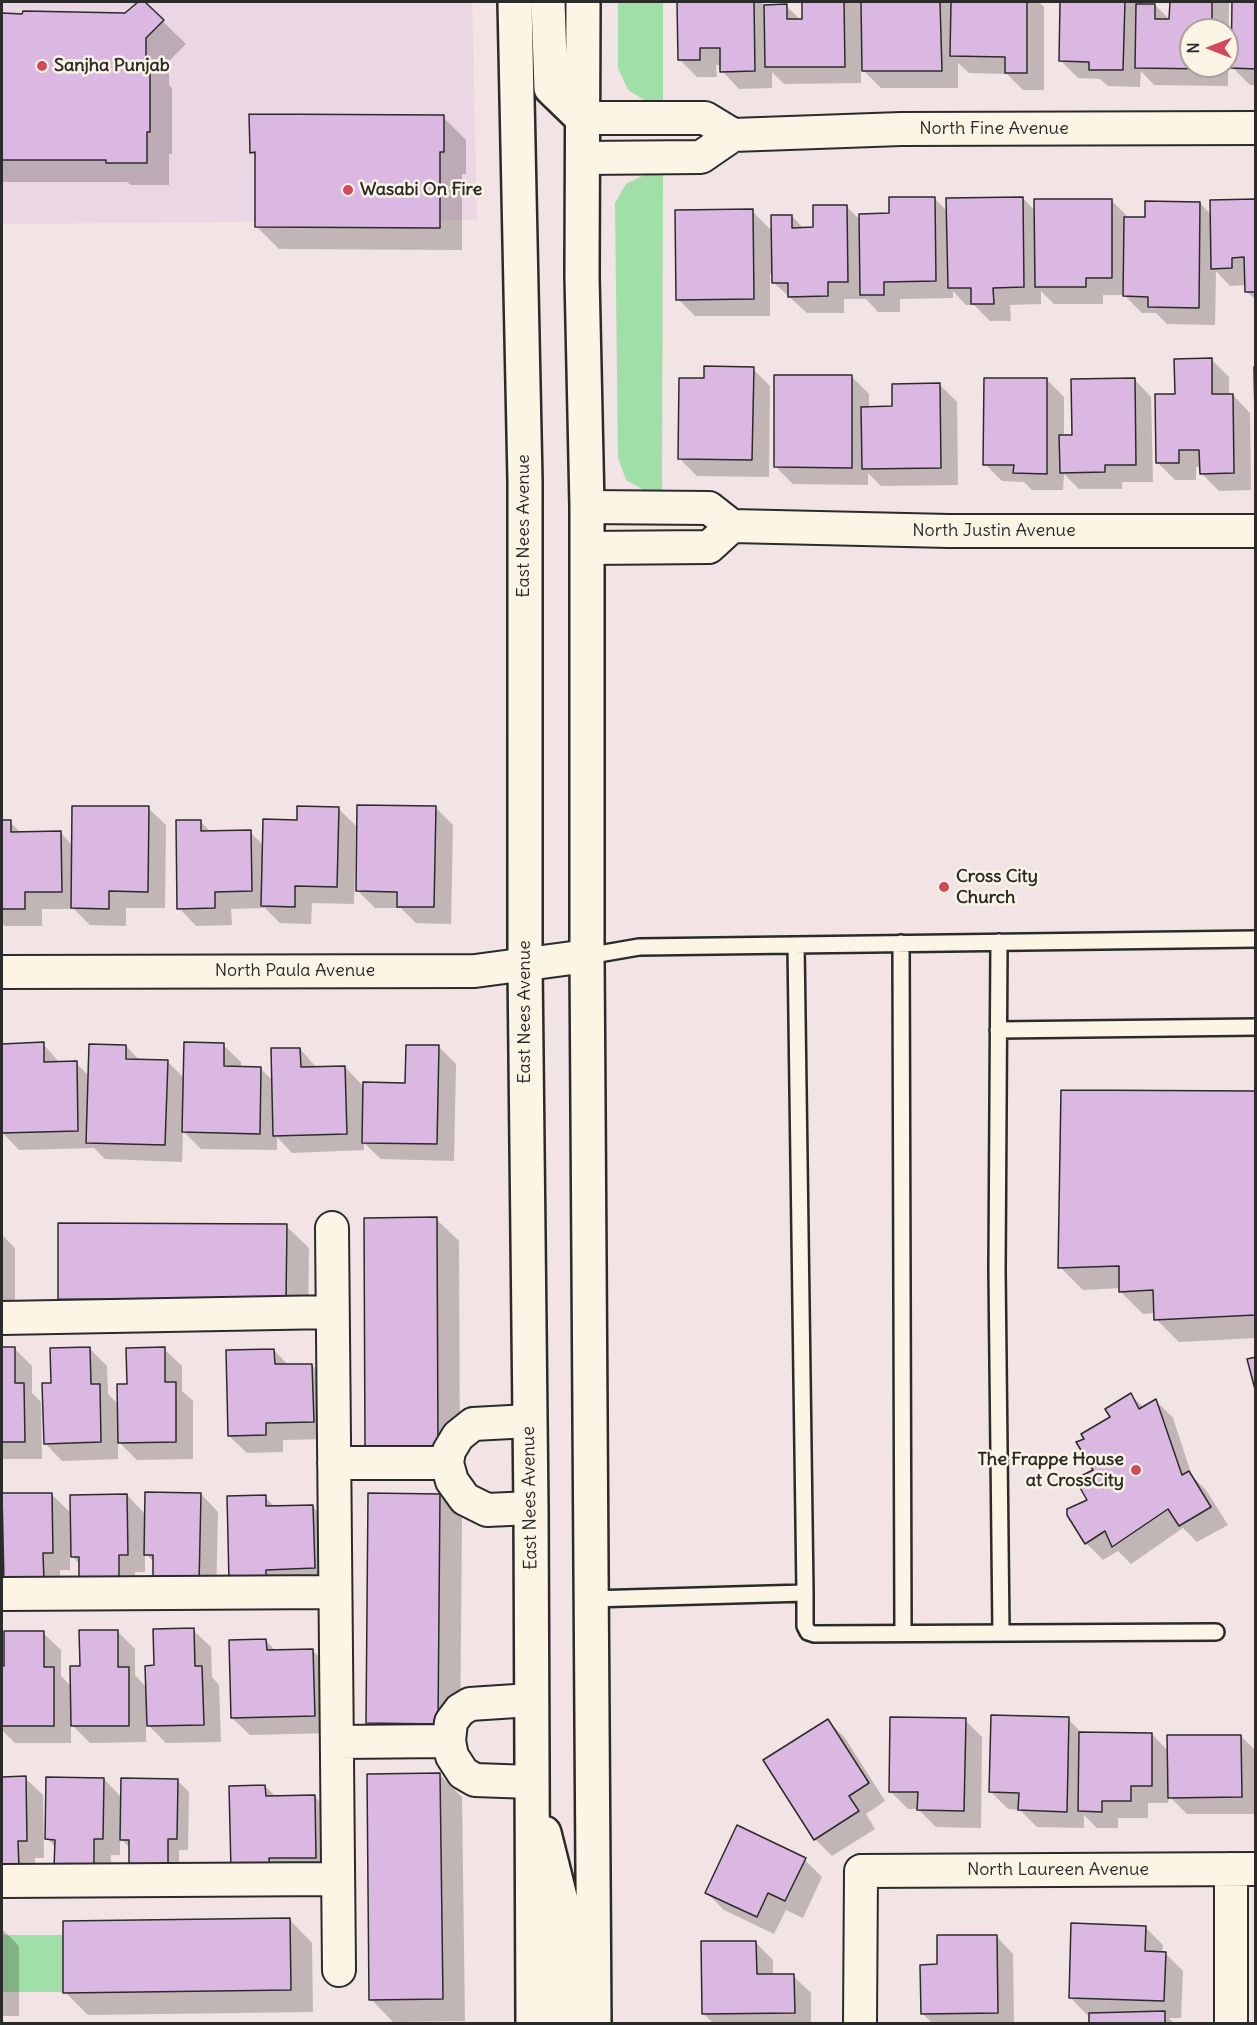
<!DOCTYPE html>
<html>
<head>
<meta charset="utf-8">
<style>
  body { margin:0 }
  #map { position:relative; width:1257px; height:2025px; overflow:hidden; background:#f2e3e4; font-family:Delius,sans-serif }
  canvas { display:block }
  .frame { position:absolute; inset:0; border:3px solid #2b2b2b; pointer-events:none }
  .north { position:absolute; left:1179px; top:18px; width:60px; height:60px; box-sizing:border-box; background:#fcf5e5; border:2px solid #a8a49b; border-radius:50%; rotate:270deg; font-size:16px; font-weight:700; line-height:24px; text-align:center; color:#2b2b2b }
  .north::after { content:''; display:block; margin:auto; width:21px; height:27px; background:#d1495b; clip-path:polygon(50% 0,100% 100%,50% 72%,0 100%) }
</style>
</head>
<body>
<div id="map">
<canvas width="1257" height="2025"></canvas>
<div class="frame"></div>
<div class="north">N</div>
</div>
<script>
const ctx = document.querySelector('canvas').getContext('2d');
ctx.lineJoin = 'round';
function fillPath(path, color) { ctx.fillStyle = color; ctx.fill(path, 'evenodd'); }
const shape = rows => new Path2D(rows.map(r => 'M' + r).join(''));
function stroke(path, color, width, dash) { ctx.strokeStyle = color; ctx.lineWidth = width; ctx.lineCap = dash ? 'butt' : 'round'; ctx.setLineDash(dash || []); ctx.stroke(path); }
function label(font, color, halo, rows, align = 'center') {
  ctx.font = font + ' Delius,sans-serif'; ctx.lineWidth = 5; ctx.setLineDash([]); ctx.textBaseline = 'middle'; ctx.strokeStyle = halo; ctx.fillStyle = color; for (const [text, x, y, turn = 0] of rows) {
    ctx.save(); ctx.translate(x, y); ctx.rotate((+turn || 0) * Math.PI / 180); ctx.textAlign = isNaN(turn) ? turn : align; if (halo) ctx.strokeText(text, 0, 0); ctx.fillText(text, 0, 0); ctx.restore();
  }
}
const built = shape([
  [2,2,472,2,477,220,2,224]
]);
const green = shape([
  [618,2,663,2,663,100,644,100,628,90,618,68],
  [663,173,662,491,644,490,626,480,618,458,615,203,626,184,646,174],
  [2,1935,63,1935,63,1992,3,1992]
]);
const shadow = shape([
  [140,2,143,2,186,44,169,61,169,85,172,88,172,154,169,154,169,185,131,185,127,182,2,182,2,15,126,15],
  [679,2,761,2,766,6,786,6,804,23,803,2,1039,2,1044,7,1044,90,1023,90,1007,74,969,73,958,63,958,88,881,88,861,68,861,83,784,84,772,72,772,88,739,89,722,71,722,65,716,65,717,77,697,77,680,60],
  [1062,2,1142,2,1142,5,1155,5,1171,21,1171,2,1229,2,1228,86,1154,85,1141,71,1140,87,1108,86,1100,79,1078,78,1061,61],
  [1191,30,1227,30,1227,66,1191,66],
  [1233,2,1256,2,1256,85,1250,85,1233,68],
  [443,117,466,140,466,174,462,174,462,250,279,249,257,227,257,157,251,152],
  [934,198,948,212,1023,198,1036,212,1111,200,1129,218,1146,219,1200,203,1212,216,1256,201,1256,300,1246,291,1246,285,1230,286,1216,271,1215,325,1167,324,1156,313,1142,313,1124,295,1103,295,1103,304,1054,304,1041,291,1041,304,1010,305,1011,321,990,321,974,305,966,305,953,291,953,298,900,299,900,312,878,312,866,299,844,299,844,313,807,313,773,282,773,274,770,274,770,316,695,316,678,299,752,211,772,231,792,216,804,229,815,229,846,206,860,220,890,215],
  [1211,359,1229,377,1229,395,1233,395,1250,413,1251,490,1219,491,1201,473,1201,467,1196,467,1196,480,1175,480,1158,463],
  [753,369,770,386,769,477,697,476,679,458,705,380],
  [852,377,869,394,869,408,894,408,939,384,957,402,958,485,881,486,868,473,868,485,793,484,775,466],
  [1134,379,1151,397,1153,482,1122,482,1122,489,1079,489,1064,474,1063,490,1032,490,1024,482,1002,481,985,464,1047,380,1064,397,1064,437,1073,436],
  [435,807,453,825,451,924,416,923,401,908,375,908,357,890],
  [148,808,166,825,165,908,126,908,126,926,90,925,74,909,42,909,42,926,5,926,2,923,2,822,10,822,21,833,61,833,73,846],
  [338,808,356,826,354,904,312,903,311,924,280,923,265,908,231,909,232,925,196,926,179,908,200,821,212,833,250,832,264,846,299,822],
  [43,1044,60,1063,76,1063,89,1076,126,1046,140,1061,167,1061,185,1079,223,1045,241,1062,241,1068,260,1068,273,1081,300,1049,317,1068,345,1067,364,1087,407,1084,438,1046,456,1064,454,1161,381,1159,364,1143,364,1150,292,1153,277,1137,277,1150,201,1149,183,1131,182,1162,105,1159,94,1148,19,1150,2,1132,2,1045],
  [1256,1093,1256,1338,1179,1342,1156,1319,1156,1313,1143,1314,1121,1292,1121,1288,1083,1290,1060,1267],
  [436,1219,459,1241,460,1469,390,1469,367,1447],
  [286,1226,309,1248,308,1322,82,1321,59,1298],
  [2,1235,15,1248,15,1322,2,1322],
  [14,1348,32,1366,32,1393,41,1402,42,1459,2,1459,2,1349],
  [90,1349,107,1366,108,1394,119,1405,128,1386,164,1349,182,1366,182,1391,193,1401,193,1459,137,1460,118,1441,118,1459,62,1461,45,1443,53,1384],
  [274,1350,289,1366,312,1365,329,1383,331,1439,283,1440,283,1452,247,1453,229,1436],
  [1131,1395,1144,1408,1156,1401,1173,1418,1192,1476,1206,1490,1228,1525,1197,1542,1183,1528,1131,1564,1118,1551,1103,1560,1086,1543,1089,1501,1095,1470,1086,1439,1112,1418],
  [51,1494,72,1514,127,1495,146,1515,201,1494,218,1512,216,1601,155,1563,145,1553,145,1572,135,1572,136,1601,80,1564,70,1554,70,1570,60,1570,60,1599,5,1563,2,1560,2,1495],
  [439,1495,462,1518,460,1746,390,1745,368,1722],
  [265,1497,276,1508,313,1507,330,1524,332,1585,248,1598],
  [193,1630,211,1647,212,1677,219,1685,221,1742,166,1743,146,1723,146,1742,90,1743,71,1724,71,1743,15,1743,2,1730,2,1667,6,1667,43,1633,61,1650,61,1676,72,1687,81,1667,118,1632,135,1649,135,1675,147,1688,155,1667],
  [266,1641,277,1652,313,1651,330,1668,332,1733,250,1735,232,1718],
  [1068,1719,1083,1734,1152,1734,1169,1752,1241,1736,1256,1751,1256,1814,1187,1814,1169,1796,1168,1803,1148,1803,1148,1818,1118,1818,1118,1828,1097,1828,1084,1815,1084,1828,1037,1827,1020,1810,1008,1809,991,1792],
  [965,1720,982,1737,981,1828,936,1827,918,1809,908,1809,890,1791],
  [828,1721,845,1738,885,1801,866,1814,875,1829,832,1856,815,1839],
  [439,1774,462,1797,465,2021,393,2022,371,1999],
  [2,1778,25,1778,43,1795,44,1858,35,1858,35,1885,2,1886],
  [104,1779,122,1798,177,1780,189,1792,188,1850,179,1850,179,1878,130,1848,120,1838,120,1855,111,1855,110,1885,56,1848,47,1838],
  [265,1786,276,1797,315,1797,332,1814,333,1874,250,1888],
  [805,1860,822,1877,803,1918,786,1910,774,1934,724,1910,707,1893],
  [290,1920,312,1943,313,2012,88,2015,65,1992],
  [1145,1927,1163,1945,1162,1953,1165,1953,1183,1971,1181,2018,1169,2018,1175,2024,1091,2024,1091,2015,1087,2015,1070,1997],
  [2,1929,19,1946,19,2016,2,2016],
  [996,1936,1013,1954,1014,2024,933,2024,922,2013,939,1966],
  [756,1943,773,1960,773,1976,793,1976,811,1993,811,2024,714,2024,704,2014]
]);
const building = shape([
  [138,2,145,2,164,20,146,38,146,64,150,64,150,132,147,132,147,163,106,163,106,160,2,160,2,13,22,14,23,11,125,13,138,2],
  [677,2,754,2,755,71,720,72,720,48,700,48,700,60,678,60,677,2],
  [802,2,844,2,845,67,765,67,764,5,787,4,787,19,802,19,802,2],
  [861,2,940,2,942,71,862,71,861,2],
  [951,2,1027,2,1027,73,1005,73,1005,57,950,56,951,2],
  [1060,2,1125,2,1123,70,1089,70,1089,62,1059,61,1060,2],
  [1170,2,1212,2,1212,30,1191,30,1191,66,1211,66,1211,69,1135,68,1136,4,1155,4,1155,19,1169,19,1170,2],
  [1232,2,1256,2,1256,69,1231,68,1232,2],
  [249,114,444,115,444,152,440,152,440,228,255,227,255,152,250,153,249,114],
  [889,197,935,197,936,281,884,282,884,295,860,295,859,214,889,213,889,197],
  [1023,197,1024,287,993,288,994,304,971,304,971,288,948,288,946,198,1023,197],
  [1034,199,1112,199,1112,278,1086,278,1086,287,1035,287,1034,199],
  [1256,199,1256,292,1245,292,1244,257,1232,258,1232,268,1211,269,1210,200,1256,199],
  [1145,201,1200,202,1199,308,1148,307,1148,297,1123,296,1124,217,1145,217,1145,201],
  [813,205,847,205,848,282,828,282,828,296,788,297,788,283,772,283,771,215,792,215,792,228,813,227,813,205],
  [753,209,754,299,676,300,675,210,753,209],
  [1212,358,1212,394,1233,394,1234,473,1200,474,1199,450,1179,450,1179,463,1156,463,1155,394,1175,394,1174,359,1212,358],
  [704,366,754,367,752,460,678,459,679,378,704,378,704,366],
  [1254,367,1256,367,1256,464,1254,367],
  [774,375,852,375,852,468,774,467,774,375],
  [984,378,1047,378,1047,474,1013,473,1014,465,983,465,984,378],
  [1135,378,1136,465,1105,465,1105,472,1060,473,1059,435,1072,435,1071,379,1135,378],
  [940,383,941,468,862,469,861,407,892,406,892,384,940,383],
  [357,805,436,806,434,907,397,907,397,892,356,891,357,805],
  [72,806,149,806,148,892,109,891,109,909,71,908,72,806],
  [297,806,339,807,337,887,295,886,295,907,261,906,263,819,297,820,297,806],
  [2,820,11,820,11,832,61,831,62,892,25,892,25,909,2,909,2,820],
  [176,820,201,820,201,831,251,830,252,891,215,892,215,908,177,909,176,820],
  [44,1042,44,1062,77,1061,78,1131,2,1133,2,1044,44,1042],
  [184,1042,224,1043,224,1066,261,1067,260,1134,182,1132,184,1042],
  [89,1044,126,1045,126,1059,168,1060,165,1145,86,1143,89,1044],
  [406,1045,439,1045,437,1144,362,1143,363,1082,405,1083,406,1045],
  [271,1048,300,1048,301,1067,345,1066,347,1134,273,1136,271,1048],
  [1061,1090,1256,1091,1255,1315,1154,1320,1153,1290,1119,1292,1119,1266,1058,1268,1061,1090],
  [437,1217,438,1447,365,1447,364,1218,437,1217],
  [58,1223,287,1224,286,1300,58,1299,58,1223],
  [2,1347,15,1347,15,1383,24,1383,25,1442,2,1442,2,1347],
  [90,1347,91,1384,100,1384,101,1442,44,1444,42,1383,51,1383,50,1348,90,1347],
  [165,1347,165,1382,176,1382,176,1442,118,1443,117,1384,127,1384,126,1348,165,1347],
  [274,1349,275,1364,312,1364,314,1422,266,1423,266,1435,228,1436,226,1350,274,1349],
  [1256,1357,1256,1393,1247,1359,1256,1357],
  [1131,1393,1139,1409,1156,1399,1182,1475,1189,1471,1211,1507,1179,1526,1168,1509,1112,1547,1105,1531,1085,1544,1067,1515,1067,1509,1087,1500,1075,1479,1093,1470,1076,1442,1084,1439,1081,1434,1110,1417,1105,1409,1131,1393],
  [145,1492,201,1493,199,1585,153,1584,153,1555,144,1555,145,1492],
  [2,1493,52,1493,53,1553,43,1553,44,1582,4,1583,2,1493],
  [368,1493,440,1494,438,1724,366,1723,368,1493],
  [127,1494,128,1555,119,1555,119,1584,79,1584,79,1557,71,1557,70,1495,127,1494],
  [266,1495,266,1506,313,1505,315,1568,266,1570,266,1580,229,1581,227,1496,266,1495],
  [194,1628,195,1666,202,1666,204,1725,147,1726,145,1666,154,1665,153,1629,194,1628],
  [79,1630,118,1630,118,1667,129,1667,129,1726,71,1726,70,1666,80,1666,79,1630],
  [4,1631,44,1631,44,1667,54,1667,54,1726,2,1726,2,1666,4,1666,4,1631],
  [266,1639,267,1650,313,1649,315,1716,231,1718,229,1640,266,1639],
  [991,1715,1069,1717,1067,1812,1018,1810,1019,1793,989,1792,991,1715],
  [890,1717,966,1718,964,1811,917,1810,918,1792,889,1792,890,1717],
  [828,1719,869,1783,849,1796,859,1811,814,1840,763,1760,828,1719],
  [1079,1732,1152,1733,1152,1786,1131,1786,1131,1801,1102,1801,1102,1812,1078,1811,1079,1732],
  [1167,1735,1241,1735,1242,1797,1168,1798,1167,1735],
  [440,1773,443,1999,369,2000,367,1774,440,1773],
  [26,1776,27,1841,18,1841,19,1868,2,1869,2,1777,26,1776],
  [46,1777,104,1778,103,1839,94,1839,94,1869,54,1868,55,1840,45,1839,46,1777],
  [121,1778,178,1779,177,1839,168,1839,168,1867,129,1867,129,1840,120,1840,121,1778],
  [265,1785,266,1796,315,1795,316,1858,269,1858,270,1870,231,1871,229,1786,265,1785],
  [737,1825,806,1858,785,1901,768,1893,757,1917,705,1893,737,1825],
  [290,1918,291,1990,63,1993,63,1921,290,1918],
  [1071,1923,1146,1926,1145,1951,1166,1952,1164,2001,1069,1998,1071,1923],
  [937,1935,997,1935,998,2013,921,2014,920,1965,937,1964,937,1935],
  [701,1941,756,1941,757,1974,794,1974,795,2013,702,2014,701,1941],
  [1165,2011,1165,2024,1089,2024,1089,2013,1165,2011]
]);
const service = shape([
  [999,942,997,1270,1001,1633],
  [901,943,903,1633],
  [587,956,639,947,1256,939],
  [998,1030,1256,1027],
  [805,1593,805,1626,808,1632,814,1634,1216,1632],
  [590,1599,805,1593,796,945]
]);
const minor = shape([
  [582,118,705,118,733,135],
  [582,158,701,157,733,135,901,129,1256,128],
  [587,507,709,508,732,526,949,531,1256,531],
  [587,548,709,547,732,526],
  [2,972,475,971,587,956],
  [332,1228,339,1970],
  [2,1318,332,1312],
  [529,1421,473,1424,458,1436,449,1451,447,1463,452,1481,465,1499,487,1510,531,1508],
  [334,1463,447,1463],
  [2,1594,335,1592],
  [531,1700,470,1704,460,1710,451,1722,449,1741,452,1756,463,1773,475,1780,531,1782],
  [337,1742,449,1741],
  [1231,1869,1231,2024],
  [2,1881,338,1879],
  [860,2024,861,1871,1256,1869]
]);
const secondary = shape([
  [515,2,525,481,525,965,531,1508,533,2024],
  [548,2,551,88,582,118],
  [583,2,582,276,587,507,587,956,594,2024],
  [544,1833,562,1905,562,2024]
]);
const markers = [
  [42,66,6,"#d1495b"],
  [348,190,6,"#d1495b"],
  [944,887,6,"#d1495b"],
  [1136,1470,6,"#d1495b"]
];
const poiNames = [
  ["Sanjha Punjab",54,66],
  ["Wasabi On Fire",360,190],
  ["Cross City",956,877],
  ["Church",956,898],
  ["The Frappe House",1124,1460,"right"],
  ["at CrossCity",1124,1481,"right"]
];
const streetNames = [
  ["North Fine Avenue",994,129],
  ["East Nees Avenue",524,526,-90],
  ["North Justin Avenue",994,531],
  ["North Paula Avenue",295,971],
  ["East Nees Avenue",525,1012,-90],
  ["East Nees Avenue",530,1498,-91],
  ["North Laureen Avenue",1058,1870]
];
fillPath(built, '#ebd6e3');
fillPath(green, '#a0dfa8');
fillPath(shadow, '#0003');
fillPath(building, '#dbb8e2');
stroke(building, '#2b2b2b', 1.5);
stroke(service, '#2b2b2b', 20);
stroke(minor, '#2b2b2b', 36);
stroke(secondary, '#2b2b2b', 38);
stroke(service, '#fcf5e5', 15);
stroke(minor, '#fcf5e5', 32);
stroke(secondary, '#fcf5e5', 33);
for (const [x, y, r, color] of markers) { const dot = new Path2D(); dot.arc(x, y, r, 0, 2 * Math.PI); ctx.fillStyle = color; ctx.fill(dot); stroke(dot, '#fcf5e5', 2); }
label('bold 18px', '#2b2b2b', '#fcf5e5', poiNames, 'left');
label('18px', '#2b2b2b', '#fcf5e5', streetNames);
</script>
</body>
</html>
